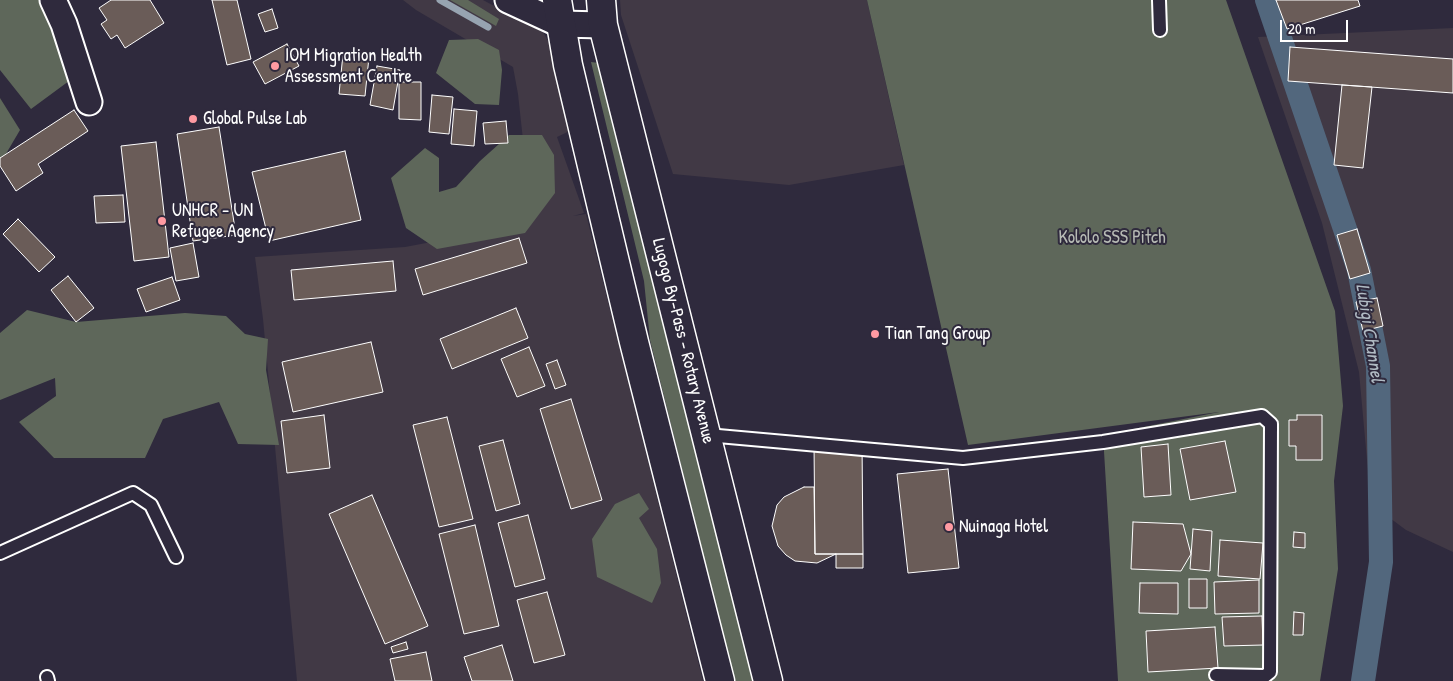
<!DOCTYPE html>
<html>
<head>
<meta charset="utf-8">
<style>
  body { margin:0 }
  #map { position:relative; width:1453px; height:681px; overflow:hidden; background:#2f2a3d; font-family:"Patrick Hand",sans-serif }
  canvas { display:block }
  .scale { position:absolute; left:1280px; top:20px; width:68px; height:22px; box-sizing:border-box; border:2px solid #fff; border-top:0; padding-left:6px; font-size:15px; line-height:18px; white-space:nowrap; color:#fff; -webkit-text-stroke:4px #2f2a3d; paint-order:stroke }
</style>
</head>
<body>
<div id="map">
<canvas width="1453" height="681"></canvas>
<div class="scale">20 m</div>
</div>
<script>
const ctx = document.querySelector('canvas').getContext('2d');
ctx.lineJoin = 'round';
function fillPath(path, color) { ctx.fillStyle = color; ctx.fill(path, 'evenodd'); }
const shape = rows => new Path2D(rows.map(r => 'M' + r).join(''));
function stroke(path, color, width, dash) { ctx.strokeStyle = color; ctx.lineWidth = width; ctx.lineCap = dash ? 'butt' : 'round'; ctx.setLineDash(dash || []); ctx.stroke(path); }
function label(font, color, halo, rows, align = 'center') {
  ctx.font = font + ' "Patrick Hand",sans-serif'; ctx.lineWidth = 4; ctx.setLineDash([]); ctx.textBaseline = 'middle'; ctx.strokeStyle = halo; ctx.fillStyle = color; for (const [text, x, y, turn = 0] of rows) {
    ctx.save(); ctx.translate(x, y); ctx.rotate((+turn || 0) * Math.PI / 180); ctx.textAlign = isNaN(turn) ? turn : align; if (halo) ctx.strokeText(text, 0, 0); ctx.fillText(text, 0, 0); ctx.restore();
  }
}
const built = shape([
  [403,0,483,0,543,32,557,56,574,129,557,137,584,213,573,216,586,214,703,681,297,681,263,319,255,257,405,247,532,223,518,94,513,67,416,10],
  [620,0,867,0,904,165,789,185,673,174,621,15],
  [1453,28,1453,552,1406,530,1371,504,1359,372,1322,223,1258,37]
]);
const green = shape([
  [0,0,41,0,55,7,69,81,31,109,0,70],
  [450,0,468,0,499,19,496,26],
  [867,0,1226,0,1335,311,1343,406,1334,481,1338,569,1320,681,1118,681,1103,435,1219,412,968,445],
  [478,39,499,50,502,70,499,105,475,104,436,73,449,40],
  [591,62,599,63,755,681,732,681,720,622,650,340,644,281],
  [0,98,20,130,0,164],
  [509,135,542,135,554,155,555,193,525,233,437,249,406,228,391,178,425,148,439,158,439,192,456,187,480,161],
  [27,310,76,322,185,313,226,316,245,334,268,339,266,370,279,445,238,444,219,402,163,419,145,458,54,458,19,422,56,396,55,378,0,400,0,333],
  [639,493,649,509,639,518,657,549,661,583,652,603,597,577,592,539,615,504]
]);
const stream = shape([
  [440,0,488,27]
]);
const canal = shape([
  [1267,0,1359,270,1378,366,1381,562,1363,681]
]);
const building = shape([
  [111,0,150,0,164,23,125,48,117,35,111,39,101,24,107,20,99,8,111,0],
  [212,0,237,0,251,59,227,65,212,0],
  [1276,0,1358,0,1360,6,1287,29,1276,0],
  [272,9,278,28,265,32,258,14,272,9],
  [287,44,299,66,265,84,253,62,287,44],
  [1290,47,1453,59,1453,93,1288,81,1290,47],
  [343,54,369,57,365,96,339,94,343,54],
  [377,66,400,70,393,110,370,105,377,66],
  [399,82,421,82,421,120,399,119,399,82],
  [1342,85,1372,87,1363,168,1334,165,1342,85],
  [432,95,453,97,449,134,429,132,432,95],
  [454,109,477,111,474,146,451,144,454,109],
  [74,110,88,131,38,164,43,173,16,191,0,166,0,158,74,110],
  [506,121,508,143,485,144,483,123,506,121],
  [219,127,236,235,193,241,177,134,219,127],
  [156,142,169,257,134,261,121,146,156,142],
  [345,151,361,220,269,241,252,172,345,151],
  [123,195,125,222,96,223,94,196,123,195],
  [18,219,55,257,39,272,3,234,18,219],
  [1357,229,1370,273,1350,279,1337,235,1357,229],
  [519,238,527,263,423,295,415,269,519,238],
  [193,243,199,277,176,281,170,248,193,243],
  [393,261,396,291,294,300,291,270,393,261],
  [68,276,94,308,76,322,51,290,68,276],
  [172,277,180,300,146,312,137,289,172,277],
  [1377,298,1383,326,1363,331,1356,302,1377,298],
  [516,308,528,338,452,369,440,339,516,308],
  [371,342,383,392,293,412,282,362,371,342],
  [529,347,545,386,517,397,501,359,529,347],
  [557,360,566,385,555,389,546,364,557,360],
  [571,399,602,500,571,509,540,409,571,399],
  [324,415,330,468,287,473,281,421,324,415],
  [1297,415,1322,415,1322,460,1296,460,1296,446,1289,446,1289,420,1297,420,1297,415],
  [447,417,473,519,439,527,413,425,447,417],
  [503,440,520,504,496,511,479,446,503,440],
  [1225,441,1236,492,1190,500,1180,449,1225,441],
  [814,442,862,442,863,554,815,554,814,442],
  [1168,444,1171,495,1144,497,1141,447,1168,444],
  [948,469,959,568,908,573,897,474,948,469],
  [804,487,814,487,815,554,836,554,817,563,795,561,786,555,778,546,772,526,777,505,784,497,804,487],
  [372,495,428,626,385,644,329,514,372,495],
  [528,515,545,579,515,587,498,523,528,515],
  [1133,522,1183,524,1191,554,1181,571,1131,569,1133,522],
  [475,525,499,626,464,634,439,534,475,525],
  [1193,529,1212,531,1210,571,1190,569,1193,529],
  [1294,532,1305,533,1305,548,1293,547,1294,532],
  [1220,540,1263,543,1260,579,1218,576,1220,540],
  [836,554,863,554,863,568,836,568,836,554],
  [1189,579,1207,579,1207,608,1189,608,1189,579],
  [1259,580,1259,613,1215,614,1214,582,1259,580],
  [1140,583,1178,583,1178,614,1139,613,1140,583],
  [547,592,565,655,534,663,517,600,547,592],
  [1294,612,1304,613,1303,635,1293,635,1294,612],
  [1262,616,1263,645,1224,646,1222,617,1262,616],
  [1215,627,1218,668,1148,672,1146,631,1215,627],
  [406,642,408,649,393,653,391,647,406,642],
  [502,645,513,681,472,681,464,657,502,645],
  [426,652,432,681,395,681,390,659,426,652]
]);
const lane = shape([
  [1159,0,1160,30],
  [707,435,963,458,1103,442,1262,416,1271,424,1270,672,1265,676,1216,675],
  [0,553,133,493,151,505,176,557],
  [47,677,48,681]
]);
const street = shape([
  [53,0,64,24,89,102],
  [508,0,560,24,603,25]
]);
const primary = shape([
  [557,0,568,65,634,342,720,681],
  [601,0,603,25,768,681]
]);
const markers = [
  [275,66,5,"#ff9aa2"],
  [193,119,5,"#ff9aa2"],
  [162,221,5,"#ff9aa2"],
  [875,334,5,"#ff9aa2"],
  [949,527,5,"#ff9aa2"]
];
const poiNames = [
  ["IOM Migration Health",285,56],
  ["Assessment Centre",285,77],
  ["Global Pulse Lab",203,119],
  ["UNHCR - UN",172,211],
  ["Refugee Agency",172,232],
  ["Tian Tang Group",885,334],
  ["Nuinaga Hotel",959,527]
];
const parkNames = [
  ["Kololo SSS Pitch",1112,238]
];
const streetNames = [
  ["Lugogo By-Pass - Rotary Avenue",683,341,76]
];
const waterNames = [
  ["Lubigi Channel",1369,333,81]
];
fillPath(built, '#413945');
fillPath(green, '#5e675a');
stroke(stream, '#97a4b1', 7);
stroke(canal, '#52677d', 24);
fillPath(building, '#6a5c58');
stroke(building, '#fff', 1);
stroke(lane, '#fff', 16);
stroke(street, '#fff', 29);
stroke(primary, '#fff', 31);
stroke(lane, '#2f2a3d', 12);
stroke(street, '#2f2a3d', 25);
stroke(primary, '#2f2a3d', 28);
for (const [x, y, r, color] of markers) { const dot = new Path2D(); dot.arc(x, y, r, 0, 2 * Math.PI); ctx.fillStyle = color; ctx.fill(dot); stroke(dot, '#2f2a3d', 2); }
label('18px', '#fff', '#2f2a3d', poiNames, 'left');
label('18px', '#b7bbb5', '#2f2a3d', parkNames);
label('18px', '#fff', '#2f2a3d', streetNames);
label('italic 19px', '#b1bbc4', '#2f2a3d', waterNames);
</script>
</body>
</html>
